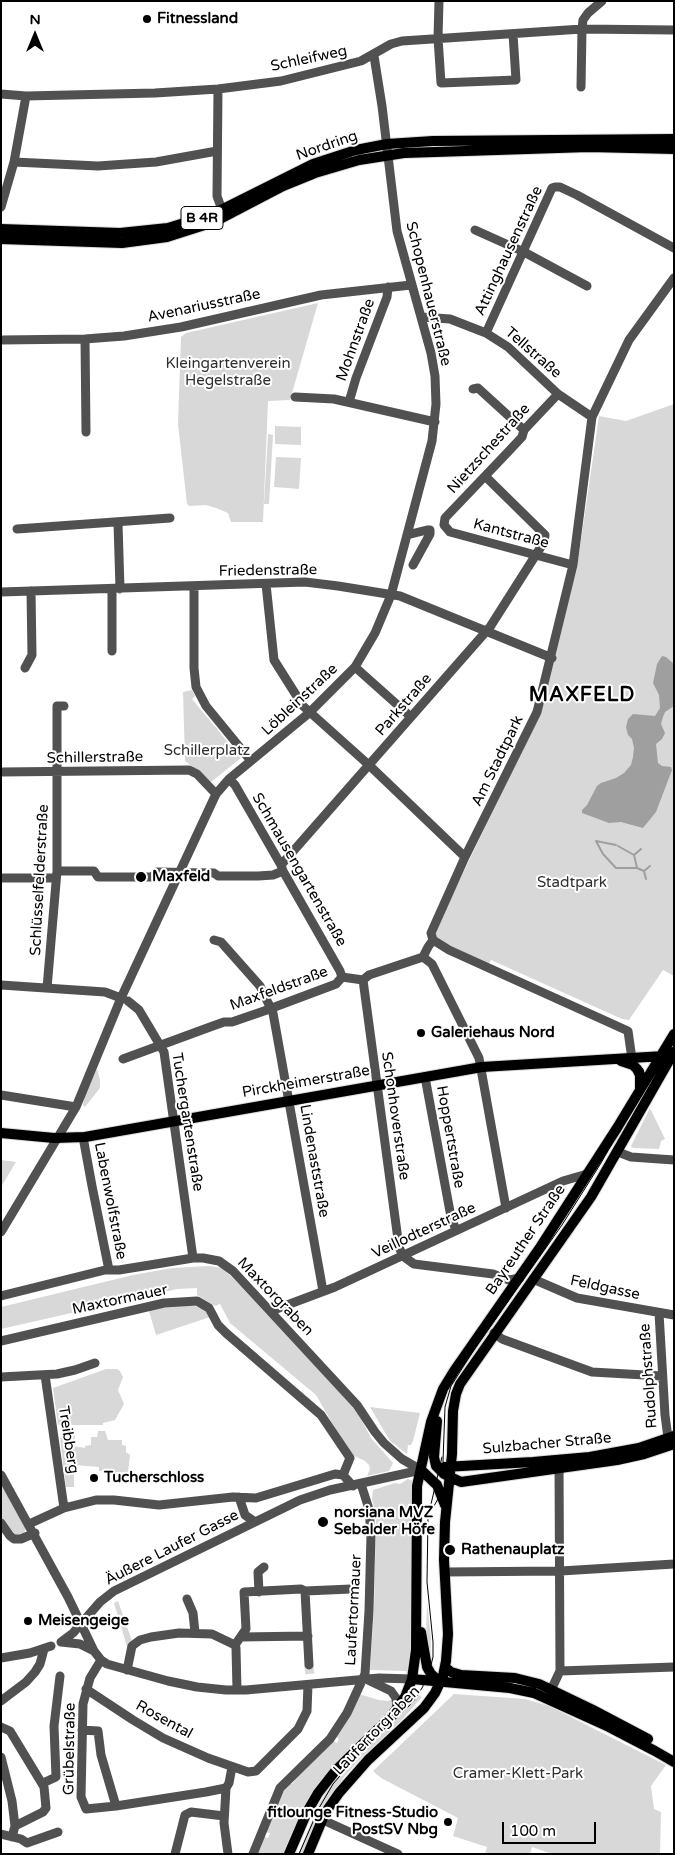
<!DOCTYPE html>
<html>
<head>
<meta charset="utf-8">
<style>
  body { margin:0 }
  #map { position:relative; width:675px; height:1855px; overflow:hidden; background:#fff; font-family:"Varela Round",sans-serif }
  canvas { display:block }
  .frame { position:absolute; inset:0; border:2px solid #000; pointer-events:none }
  .north { position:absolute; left:10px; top:10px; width:50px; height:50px; -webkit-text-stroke:4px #fff; paint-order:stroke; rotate:0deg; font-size:14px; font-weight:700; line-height:20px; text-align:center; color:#000 }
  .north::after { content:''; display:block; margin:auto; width:18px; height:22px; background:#000; clip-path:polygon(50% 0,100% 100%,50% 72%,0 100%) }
  .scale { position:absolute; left:502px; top:1822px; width:94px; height:22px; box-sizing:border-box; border:2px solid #000; border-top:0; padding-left:6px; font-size:15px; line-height:18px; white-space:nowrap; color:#000; -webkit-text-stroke:4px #fff; paint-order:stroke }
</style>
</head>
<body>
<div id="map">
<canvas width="675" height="1855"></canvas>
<div class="frame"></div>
<div class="north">N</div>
<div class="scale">100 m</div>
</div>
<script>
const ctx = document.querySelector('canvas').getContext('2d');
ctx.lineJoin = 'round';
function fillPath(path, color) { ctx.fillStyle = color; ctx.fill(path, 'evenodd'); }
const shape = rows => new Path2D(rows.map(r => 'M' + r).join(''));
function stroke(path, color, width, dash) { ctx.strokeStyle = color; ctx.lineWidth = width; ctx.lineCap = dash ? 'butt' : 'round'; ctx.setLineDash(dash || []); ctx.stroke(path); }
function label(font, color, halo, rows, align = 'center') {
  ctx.font = font + ' "Varela Round",sans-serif'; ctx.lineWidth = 4; ctx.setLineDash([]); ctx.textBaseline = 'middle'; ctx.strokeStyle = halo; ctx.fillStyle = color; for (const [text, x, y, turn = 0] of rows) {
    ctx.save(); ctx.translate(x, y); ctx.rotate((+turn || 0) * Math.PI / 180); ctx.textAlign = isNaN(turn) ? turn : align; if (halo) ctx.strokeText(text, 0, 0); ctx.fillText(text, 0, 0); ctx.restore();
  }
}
const green = shape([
  [318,303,290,400,268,401,263,522,231,522,228,513,216,508,206,505,189,506,187,504,178,424,181,337,186,333],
  [674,404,674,976,663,970,629,1020,622,1019,491,960,489,964,453,949,437,938,435,931,535,724,577,568,599,416,626,421],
  [275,426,301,427,301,445,275,444],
  [268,434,273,435,269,504,264,504],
  [276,457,301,458,299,489,274,487],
  [192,690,195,696,192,699,241,758,211,782,185,761,183,692],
  [97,1069,100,1080,100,1088,85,1107,83,1105,85,1095],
  [650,1108,665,1139,661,1141,659,1149,633,1148,631,1146],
  [1,1160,16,1162,1,1187],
  [209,1266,222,1268,233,1278,351,1404,361,1419,371,1438,393,1463,389,1471,367,1476,370,1469,369,1465,365,1461,350,1454,316,1395,230,1323,220,1304,215,1306,197,1295,197,1288,177,1289,1,1329,1,1307,133,1275,172,1268],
  [185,1303,207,1310,210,1317,156,1335,148,1308],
  [106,1369,117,1369,120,1371,123,1377,118,1390,124,1404,115,1420,103,1423,103,1425,58,1425,53,1388],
  [370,1407,420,1413,413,1441,411,1445,408,1445,407,1454,390,1441],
  [98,1431,105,1431,108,1440,122,1440,122,1445,126,1446,126,1452,130,1455,128,1473,99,1471,99,1467,74,1465,74,1487,66,1487,60,1438,75,1436,74,1446,85,1448,85,1446,91,1445,91,1437,97,1437],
  [408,1479,413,1481,412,1659,409,1672,406,1673,406,1671,370,1670,374,1609,376,1516,372,1499,373,1490,395,1483,400,1484],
  [1,1480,26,1528,23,1536,12,1535,1,1519],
  [118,1601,132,1641,128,1650,114,1603],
  [427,1602,431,1638,430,1662,426,1637],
  [359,1694,379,1700,388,1701,393,1699,393,1705,391,1710,334,1766,285,1854,257,1854,264,1837,268,1838,270,1833,266,1832,282,1794,290,1782,292,1784,295,1780,293,1778,333,1741,337,1743,339,1739,336,1737],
  [410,1694,417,1694,422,1697,399,1723,359,1760,344,1777,324,1809,305,1854,298,1854,319,1804,330,1786,344,1768],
  [454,1694,525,1699,549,1706,666,1765,651,1786,654,1809,661,1812,660,1854,552,1854,532,1847,530,1854,485,1854,487,1847,453,1836,458,1818,381,1778,373,1771]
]);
const water = shape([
  [662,656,666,657,674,664,674,706,665,712,663,717,661,724,665,733,662,739,656,744,658,763,662,766,671,767,672,770,656,812,643,828,621,822,609,823,582,813,582,810,587,805,597,786,601,783,616,778,624,773,631,765,633,757,634,748,632,739,628,735,626,727,628,719,633,714,655,716,660,708,659,695,653,683,657,664]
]);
const stream = shape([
  [616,845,596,841,603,854,616,868,637,868,644,871],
  [618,846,634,855,637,868],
  [634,855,641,849],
  [644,871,646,879],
  [644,871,650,866]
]);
const minorTunnel = shape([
  [351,1589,363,1589],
  [309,1665,310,1676]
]);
const minor = shape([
  [439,1,438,38,441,83,516,80,513,34],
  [581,87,582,29,674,30],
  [218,89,217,196,222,210],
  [1,94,26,96,155,93,218,89,281,81,361,61,391,44,402,41,582,29,583,20,588,13,602,1],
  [14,162,98,166,156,162,217,151],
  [1,207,14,162,26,96],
  [475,230,524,252,587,286],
  [421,317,450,319,486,333,508,347,558,394,592,417],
  [486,333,552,188,555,187,560,187,577,195,674,248],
  [85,339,86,432],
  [1,340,85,339,124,336,181,327,321,295,411,285],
  [473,389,478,388,524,430],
  [558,394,524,430,522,437,507,453,445,518,444,525,450,532,573,565],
  [295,397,334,399,435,422],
  [349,402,356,378,387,297,388,287],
  [118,523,120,589],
  [17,529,170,518],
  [407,535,427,530,430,530,430,534,413,565],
  [266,584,274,660,303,706,370,766,465,857],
  [194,586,194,668,196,687,206,706,251,761],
  [112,589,112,651],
  [1,592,305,582,338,586,400,596,552,658],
  [355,667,411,717],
  [25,668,32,655,31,591],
  [1,772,189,770,197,774,216,794],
  [229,779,235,785,281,865,283,871,340,971,342,977],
  [281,865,490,627,544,542,545,535,486,477],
  [57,871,94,871,98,877,152,877,157,872,214,873,218,876,258,876,273,875,283,871],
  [1,878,56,878],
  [214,940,221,942,260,986,273,1013,323,1291],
  [423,957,432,964,479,1058,506,1208],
  [363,980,399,1247,403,1256],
  [1,985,105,992,121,998],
  [47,988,57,871,57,706,64,706],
  [128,1001,139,1010,164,1052,193,1258],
  [123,1059,210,1027,224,1022,232,1022,264,1011,336,984,342,977,363,980,369,975,423,957,428,947,433,940],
  [632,1059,628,1031,449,950,433,940,431,933,465,857,537,712,573,565,592,417,629,340,674,278],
  [425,1077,451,1217,456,1230],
  [1,1095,76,1107],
  [83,1137,92,1186,109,1270],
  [618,1152,631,1157,674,1160],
  [1,1232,76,1107,121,998,216,794,229,779,309,713,355,667,375,633,391,595,432,441,436,404,435,376,431,353,397,231,382,106,374,56],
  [403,1256,414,1264,493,1274,509,1280,520,1278],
  [533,1279,577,1298,674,1315],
  [1,1296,105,1270,119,1270,193,1258,203,1258,219,1261,233,1271,357,1405,375,1432,384,1443,402,1459,421,1470],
  [271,1311,335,1287,563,1181,587,1174],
  [659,1313,665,1415,668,1438],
  [494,1333,502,1339,592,1372,662,1376],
  [1,1341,164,1303,197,1301,209,1308,218,1325,226,1333,321,1415,350,1458,343,1475],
  [45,1375,64,1508],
  [1,1377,57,1374,75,1370,95,1363],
  [1,1475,68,1597,94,1651,101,1660,107,1664,168,1681,197,1687,226,1690,246,1690,379,1678,412,1679],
  [239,1497,245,1515,255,1522],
  [1,1523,10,1536,14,1539,21,1539,35,1533],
  [29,1524,64,1508,96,1500,114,1500,159,1505,233,1497,256,1498,335,1474,343,1475,353,1486],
  [445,1572,561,1571,674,1564],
  [305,1591,351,1589],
  [259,1592,258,1572,264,1567],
  [187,1599,193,1613,195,1633],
  [241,1637,308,1636],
  [61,1642,73,1633,100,1602,114,1591,300,1500,330,1490,421,1470],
  [61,1642,80,1644,94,1651],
  [235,1645,246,1629,244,1592,301,1589,305,1591,309,1665],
  [1,1658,30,1653,51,1646],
  [101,1660,90,1678,83,1704,81,1797,86,1809,116,1806,206,1792,226,1788],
  [127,1670,132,1646,140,1640,151,1637,179,1633,212,1634,235,1645,236,1648,237,1690],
  [560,1671,674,1667],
  [368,1680,391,1691,396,1698,397,1709],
  [86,1689,133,1720,163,1738,208,1758,248,1772,256,1771,298,1729,307,1711,308,1685],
  [554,1694,551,1690,560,1671,559,1463],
  [1,1701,26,1682,35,1672,40,1664,44,1649],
  [1,1727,10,1731,44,1787,46,1808,43,1812,15,1826],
  [82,1730,98,1731,101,1755,116,1806],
  [1,1757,12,1801,15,1826,12,1837],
  [43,1783,56,1777,54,1726,60,1676],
  [323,1820,398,1854],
  [1,1834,21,1839,27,1843,58,1832],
  [175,1854,185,1815,191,1812,224,1816],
  [228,1854,224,1823,226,1788,229,1783,232,1767],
  [253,1854,280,1788,330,1739,347,1713,365,1674,369,1611,371,1534,369,1509,361,1484]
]);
const major = shape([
  [1,229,120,233,168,228,213,214,313,164,356,150,387,144,433,141,674,139],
  [1,239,122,243,167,237,214,222,283,186,315,173,359,160,404,153,589,147,674,149],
  [621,1061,633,1065,637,1069,640,1075,640,1088],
  [1,1133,54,1138,85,1137,482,1067,664,1056],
  [437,1421,434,1457,436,1466,444,1474,461,1482,617,1460,644,1454,674,1444],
  [444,1467,533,1462,590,1457,639,1448,674,1436],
  [421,1470,437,1485,445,1505],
  [421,1632,427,1667,431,1674,440,1682],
  [445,1667,451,1672,461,1675,515,1678,539,1684,593,1710,648,1739],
  [412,1679,510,1688,534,1693,609,1727,655,1751,674,1762],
  [289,1854,307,1812,318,1793,336,1770,392,1715,405,1697,412,1679,416,1650,417,1486,431,1422,443,1389,454,1371,541,1246,617,1128,674,1034],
  [308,1854,325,1813,339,1793,368,1760,424,1708,435,1693,443,1676,446,1661,448,1634,444,1560,445,1522,452,1454,453,1411,456,1394,460,1384,591,1197,674,1052]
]);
const tram = shape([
  [629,1059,635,1062,643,1069,646,1080,645,1088],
  [1,1134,57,1140,84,1139,482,1068,655,1059,666,1055,674,1046],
  [471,1480,459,1480,452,1476,446,1470,443,1461,445,1407,451,1386,475,1348,562,1225,601,1163,631,1109,666,1055],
  [434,1506,443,1490,455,1484,618,1458,642,1453,674,1442],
  [299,1854,319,1808,333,1784,357,1756,413,1702,422,1688,429,1673,433,1657,433,1642,427,1582,428,1517,442,1457]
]);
const markers = [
  [147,19,5,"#000"],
  [141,877,6,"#000"],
  [421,1033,5,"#000"],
  [94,1478,5,"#000"],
  [323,1522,6,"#000"],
  [450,1550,6,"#000"],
  [28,1621,5,"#000"],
  [448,1822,5,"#000"]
];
const shields = [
  [202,218,42]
];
const shieldNames = [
  ["B 4R",202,218]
];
const poiNames = [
  ["Fitnessland",157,19],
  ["Maxfeld",152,877],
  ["Galeriehaus Nord",431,1033],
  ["Tucherschloss",104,1478],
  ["norsiana MVZ",334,1513],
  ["Sebalder Höfe",334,1530],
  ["Rathenauplatz",461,1550],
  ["Meisengeige",38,1621],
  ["fitlounge Fitness-Studio",438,1813,"right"],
  ["PostSV Nbg",438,1830,"right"]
];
const streetNames = [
  ["Schleifweg",309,59,-12],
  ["Nordring",327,146,-19],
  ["Attinghausenstraße",509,251,-65],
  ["Schopenhauerstraße",428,294,76],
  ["Avenariusstraße",204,306,-12],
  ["Mohnstraße",356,340,-70],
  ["Tellstraße",533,353,41],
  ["Nietzschestraße",489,449,-48],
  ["Kantstraße",511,534,15],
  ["Friedenstraße",268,571,-1],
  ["Löbleinstraße",300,700,-43],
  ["Parkstraße",404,705,-49],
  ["Schillerstraße",95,758,-1],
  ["Am Stadtpark",498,761,-64],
  ["Schmausengartenstraße",299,870,60],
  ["Schlüsselfelderstraße",40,880,-87],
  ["Maxfeldstraße",279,989,-20],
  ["Pirckheimerstraße",306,1082,-10],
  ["Schonhoverstraße",395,1116,82],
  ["Tuchergartenstraße",187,1122,81],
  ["Hoppertstraße",450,1137,80],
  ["Lindenaststraße",314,1161,80],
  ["Labenwolfstraße",110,1201,79],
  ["Veillodterstraße",424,1231,-25],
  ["Bayreuther Straße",526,1240,-56],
  ["Feldgasse",605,1288,12],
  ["Maxtorgraben",275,1297,46],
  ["Maxtormauer",120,1300,-12],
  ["Rudolphstraße",649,1376,-94],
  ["Treibberg",68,1440,81],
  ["Sulzbacher Straße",547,1444,-5],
  ["Äußere Laufer Gasse",172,1548,-27],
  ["Laufertormauer",354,1610,-87],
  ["Rosental",164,1720,29],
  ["Laufertorgraben",377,1731,-46],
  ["Grübelstraße",70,1749,-89]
];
const parkNames = [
  ["Kleingartenverein",228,364],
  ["Hegelstraße",228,381],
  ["Schillerplatz",207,751],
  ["Stadtpark",572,883],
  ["Cramer-Klett-Park",518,1774]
];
const districtNames = [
  ["MAXFELD",582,696]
];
fillPath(green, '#d8d8d8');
fillPath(water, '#9f9f9f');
stroke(stream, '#9f9f9f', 2);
stroke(minorTunnel, '#d9d9d9', 9, [9, 4.5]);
stroke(major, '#dbdbdb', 12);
stroke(minor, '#515151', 9);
stroke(major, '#000', 10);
stroke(tram, '#000', 1);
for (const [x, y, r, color] of markers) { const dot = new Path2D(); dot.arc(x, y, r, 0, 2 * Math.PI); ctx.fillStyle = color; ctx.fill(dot); stroke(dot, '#fff', 2); }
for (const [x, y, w] of shields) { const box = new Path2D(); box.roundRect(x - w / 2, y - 11.5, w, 23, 4); ctx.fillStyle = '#fff'; ctx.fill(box); stroke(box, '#000', 1); }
label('bold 14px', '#000', null, shieldNames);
label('bold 15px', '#000', '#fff', poiNames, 'left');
label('15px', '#000', '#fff', streetNames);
label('15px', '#2f2f2f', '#fff', parkNames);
ctx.letterSpacing = '1px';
label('bold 20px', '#000', '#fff', districtNames);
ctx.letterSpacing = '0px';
</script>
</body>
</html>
